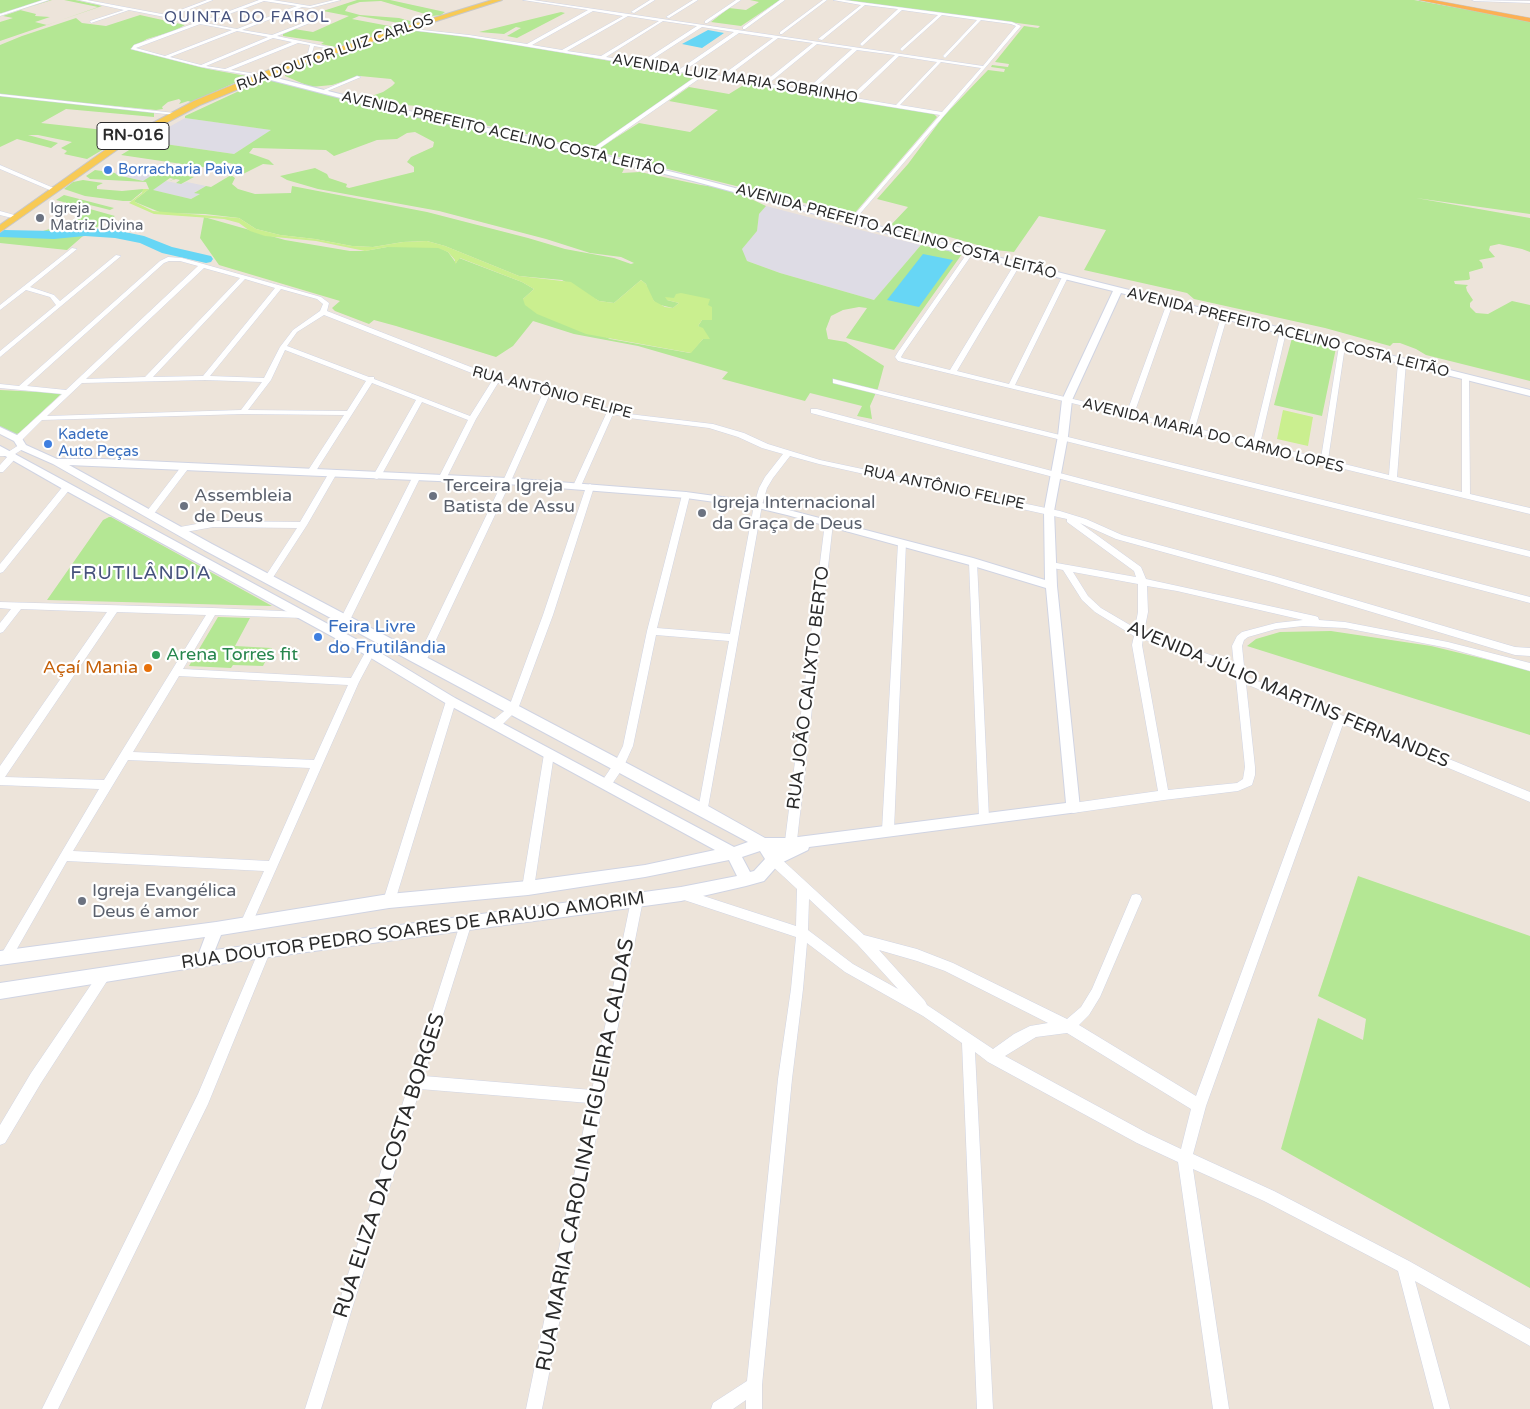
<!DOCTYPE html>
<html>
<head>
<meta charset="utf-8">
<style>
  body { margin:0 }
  canvas { display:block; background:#ede4da }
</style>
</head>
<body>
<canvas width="1530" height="1409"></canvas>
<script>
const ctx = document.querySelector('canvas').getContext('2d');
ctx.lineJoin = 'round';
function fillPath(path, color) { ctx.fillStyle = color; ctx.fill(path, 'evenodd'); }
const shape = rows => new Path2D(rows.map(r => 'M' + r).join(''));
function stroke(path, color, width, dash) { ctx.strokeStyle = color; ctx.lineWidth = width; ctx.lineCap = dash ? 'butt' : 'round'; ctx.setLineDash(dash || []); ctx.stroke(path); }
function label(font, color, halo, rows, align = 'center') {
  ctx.font = font + ' "Varela Round",sans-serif'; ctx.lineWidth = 4.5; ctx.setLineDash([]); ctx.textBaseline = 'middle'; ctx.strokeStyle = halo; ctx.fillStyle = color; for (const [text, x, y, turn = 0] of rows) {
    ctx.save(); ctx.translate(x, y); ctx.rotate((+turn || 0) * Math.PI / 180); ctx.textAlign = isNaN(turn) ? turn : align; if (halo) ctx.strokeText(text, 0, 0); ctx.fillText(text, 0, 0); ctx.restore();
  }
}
const industrial = shape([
  [185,118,272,130,234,154,144,141],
  [122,166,159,171,144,181,117,175,115,173,120,169,117,169],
  [166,181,181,184,187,182,206,186,195,192,200,194,191,199,152,190],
  [766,206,812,218,921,245,874,300,780,273,747,261,741,249,757,231,759,214]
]);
const green = shape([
  [0,0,45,0,2,13,0,13],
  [50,0,52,0,20,10,36,14,35,16,50,17,35,22,47,25,98,7,64,0,75,0,102,6,0,41,0,22,13,18,3,16],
  [357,0,390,0,445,12,441,15,432,16,381,1,360,2,348,6,345,11,360,15,399,18,414,22,403,27,395,25,399,23,359,16,352,19,400,28,336,47,321,44,324,42,283,36,283,34,294,29,313,32,349,16,323,11],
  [750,0,780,0,741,26,711,22,729,8,746,10,759,2],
  [843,0,1414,0,1530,21,1530,214,1416,198,1530,218,1530,252,1522,249,1499,244,1490,246,1489,250,1495,257,1479,260,1482,263,1483,268,1469,272,1470,279,1468,280,1454,281,1455,284,1468,285,1466,287,1467,291,1473,300,1470,303,1470,307,1476,313,1488,314,1512,301,1530,305,1530,381,1426,355,1416,349,1400,343,1393,343,1390,346,1325,328,1194,299,1187,293,1084,270,1106,230,1039,216,1014,252,995,250,946,236,891,225,908,207,877,199,908,164,943,117,988,70,1004,72,1005,69,991,67,992,65,1008,67,1009,64,995,62,1024,26,1038,28,1040,26],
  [561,12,565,13,517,38,507,36,521,28,516,27,504,34,479,32],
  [140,15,185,25,174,31,147,39,130,49,208,69,246,76,237,82,191,102,188,101,179,104,181,101,179,99,168,102,162,107,163,109,156,110,0,95,0,45,22,36,76,18,82,23,106,26],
  [417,31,442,33,506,43,697,76,589,151,536,136,433,114,427,109,417,106,393,104,366,98,383,92,392,86,395,83,391,79,360,76,332,85,311,87,285,76,286,71,291,67,393,34],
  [265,79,394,112,491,131,621,162,625,167,622,173,640,172,701,185,730,189,766,206,759,214,757,231,742,249,747,261,780,273,874,300,921,245,962,254,894,350,846,338,867,308,859,307,843,310,831,316,826,329,828,339,846,342,884,366,878,388,870,406,872,419,857,416,862,406,810,393,805,401,722,379,728,372,638,346,574,334,533,321,513,346,496,357,396,326,374,320,369,324,335,311,332,308,340,301,219,265,200,238,204,217,285,240,350,251,365,251,387,247,438,247,448,252,456,263,459,258,522,282,534,289,523,299,610,339,690,353,703,339,709,339,698,326,702,320,674,298,667,300,679,303,673,308,656,304,649,294,646,284,641,280,614,303,599,301,562,280,519,276,445,246,427,241,403,242,373,247,352,246,315,239,280,235,256,229,239,218,205,214,162,213,135,202,135,200,149,189,146,182,90,179,86,176,95,170,115,173,117,175,143,181,159,171,194,177,181,184,176,183,180,180,176,179,169,181,174,179,170,178,153,190,191,199,200,194,194,193,206,186,211,187,231,175,235,178,232,184,238,189,255,194,291,193,292,186,427,212,528,238,565,249,614,258,631,264,634,263,621,257,590,253,546,239,439,211,318,189,287,180,280,176,315,168,327,174,329,178,347,184,346,187,349,188,414,172,414,167,407,162,411,157,433,147,434,142,415,132,407,133,397,139,377,140,334,156,326,150,253,148,249,153,269,160,274,165,263,164,243,174,235,174,245,167,225,162,209,168,121,155,144,141,234,154,271,130,185,118,185,116],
  [743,81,878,103,934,114,937,117,853,215,595,151,639,123,690,132,718,110,669,101,689,87,729,94,742,86],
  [0,96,128,108,149,111,154,113,154,117,66,109,41,123,131,133,87,159,64,154,67,151,61,148,72,142,38,135,28,135,58,143,51,148,17,139,0,147],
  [83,180,103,183,97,186,97,189,122,191,143,189,143,191,131,201,123,201,85,196,64,189,73,182],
  [64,195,114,208,110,210,90,205,85,208,56,200],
  [90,209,115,216,83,236,67,250,0,243,0,236,3,235,22,231,35,233,43,231,69,223],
  [1292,338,1336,348,1322,416,1274,405],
  [0,390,59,393,61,394,19,433,14,435,0,427],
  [109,517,111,517,272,606,47,600,103,520],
  [218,617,250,618,235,646,272,648,263,666,233,665,231,668,189,666],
  [1331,631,1431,646,1530,670,1530,735,1247,646,1256,639,1280,632],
  [1358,876,1530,936,1530,1288,1281,1149,1318,1018,1363,1040,1366,1019,1318,996]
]);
const pitch = shape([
  [143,189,149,189,135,200,135,202,153,211,239,218,256,229,280,235,315,239,352,246,373,247,403,242,427,241,445,246,519,276,571,282,599,301,614,303,641,280,646,284,654,301,665,307,673,308,679,303,667,300,665,297,674,298,676,294,681,293,710,299,708,305,712,307,712,320,702,320,698,326,703,328,710,339,703,339,691,353,586,334,537,314,525,305,523,299,534,289,522,282,460,258,455,264,455,260,448,252,438,248,387,247,365,251,316,241,265,236,250,231,239,223,224,219,154,214,129,203,142,193],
  [1283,410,1313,417,1308,446,1277,439]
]);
const water = shape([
  [708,30,724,33,702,48,682,44],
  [923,254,953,260,919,307,887,300]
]);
const river = shape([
  [85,228,115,230,144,236,172,247,211,256,213,259,211,262,206,263,162,253,140,243,115,238,85,236,54,239,0,237,0,231,4,230,54,231,85,228]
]);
const minor = shape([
  [43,0,49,0,0,16,0,14,43,0],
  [79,0,87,0,167,15,207,0,213,0,172,16,200,22,259,0,273,0,310,6,334,0,341,0,310,8,302,7,242,30,272,35,324,15,325,17,277,36,338,49,336,50,314,46,312,53,304,61,302,60,308,53,310,45,298,43,231,70,263,75,261,77,201,67,131,49,134,45,195,23,129,10,91,23,90,21,124,10,79,0],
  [264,1,297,6,237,29,205,23,264,1],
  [200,24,232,30,165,56,136,48,200,24],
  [237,31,268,37,201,65,170,57,237,31],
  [273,38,292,42,225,69,206,66,273,38],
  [523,0,533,0,983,66,1016,26,1011,24,981,20,945,58,943,56,977,20,942,15,902,51,900,49,938,15,902,10,862,46,860,44,898,9,865,5,822,40,818,39,861,5,833,0,844,0,1012,22,1021,26,852,223,849,221,850,220,940,115,703,76,590,155,586,155,586,153,698,75,469,37,402,29,404,28,469,35,527,44,588,10,523,0],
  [593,11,623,16,562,50,532,45,593,11],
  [628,16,659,21,601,56,567,51,628,16],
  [663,21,697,26,640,63,606,57,663,21],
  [702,27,734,32,680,69,645,64,702,27],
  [739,33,773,38,721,76,685,70,739,33],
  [778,38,813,43,763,83,726,77,778,38],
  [817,44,852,49,806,90,768,84,817,44],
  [857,50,895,55,850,97,811,91,857,50],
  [899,56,937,62,896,105,855,98,899,56],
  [941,62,981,68,942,112,900,105,941,62],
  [650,0,655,0,634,13,631,12,650,0],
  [693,0,698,0,669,18,666,17,693,0],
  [736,0,741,0,707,23,705,23,705,21,736,0],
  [780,0,785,0,745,29,743,29,743,27,780,0],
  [823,0,827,0,782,34,780,34,780,32,823,0],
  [1472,0,1530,1,1530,3,1474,1,1472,0],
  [357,76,361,77,325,92,321,91,357,76],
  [0,94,175,113,177,114,175,115,0,96,0,94],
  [0,165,56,189,57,190,52,191,0,169,0,165],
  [0,211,18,216,19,217,16,219,0,215,0,211],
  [72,248,77,249,30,287,54,295,60,301,116,255,121,256,0,357,0,351,56,305,50,297,26,290,0,310,0,305,72,248],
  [968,252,973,253,904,352,901,357,902,358,950,370,1014,265,1017,263,1020,265,957,371,1009,384,1062,277,1065,275,1068,277,1015,385,1127,412,1167,303,1170,301,1173,303,1134,414,1188,427,1221,317,1224,315,1227,317,1195,428,1253,442,1280,332,1283,330,1286,332,1260,444,1321,458,1339,346,1342,344,1345,346,1328,460,1389,475,1398,362,1402,360,1406,362,1397,477,1462,492,1462,377,1469,375,1470,494,1530,508,1530,514,898,361,895,357,898,352,968,252],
  [168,257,182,258,321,297,329,303,327,311,499,378,629,414,713,424,744,433,768,444,820,460,1060,511,1086,519,1122,535,1274,576,1515,647,1530,648,1530,656,1515,655,1272,582,1116,539,1080,523,1141,567,1146,579,1315,616,1318,617,1319,620,1345,622,1448,642,1530,663,1530,671,1448,648,1345,628,1303,626,1276,629,1248,637,1244,640,1242,646,1245,676,1530,792,1530,802,1343,724,1206,1106,1193,1154,1274,1191,1409,1261,1530,1329,1530,1346,1415,1281,1450,1409,1434,1409,1398,1271,1264,1201,1193,1169,1229,1409,1213,1409,1178,1162,1137,1143,988,1062,975,1052,993,1409,977,1409,962,1043,923,1016,845,972,807,943,803,989,792,1079,762,1385,762,1409,746,1409,746,1400,733,1409,711,1409,713,1403,747,1381,778,1079,791,989,796,937,678,898,676,894,678,890,682,889,796,926,797,889,770,864,768,860,770,856,774,855,778,856,864,935,917,949,953,963,1067,1019,1081,1007,1092,989,1132,895,1136,894,1140,895,1142,899,1100,997,1089,1015,1079,1025,1196,1096,1334,721,1246,684,1255,767,1255,775,1252,785,1238,791,1164,800,1073,813,1069,811,1068,808,1069,805,1073,803,1158,791,1132,645,1134,636,1095,612,1082,600,1063,570,1048,567,1047,565,1051,562,1136,577,1134,571,1067,522,1067,519,819,464,790,456,773,478,767,488,762,505,707,813,703,815,699,813,698,810,729,641,656,635,633,746,623,768,610,787,606,788,602,787,601,784,602,781,615,762,623,746,647,631,682,495,686,492,690,495,657,628,730,634,754,505,759,488,765,477,783,454,762,448,738,437,709,428,629,418,613,414,581,486,577,489,573,486,607,412,549,396,511,481,426,661,424,664,418,664,416,661,503,481,542,395,498,383,476,419,446,479,442,482,438,479,468,420,422,402,381,476,377,479,374,478,373,476,416,400,372,383,314,474,311,474,307,472,344,415,243,414,42,420,21,441,15,441,15,437,62,394,0,388,0,384,19,386,160,261,168,257],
  [169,261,180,261,198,266,66,390,27,386,164,263,169,261],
  [204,268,240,278,145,377,86,379,204,268],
  [245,279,275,288,203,376,153,377,245,279],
  [281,289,317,299,323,304,320,311,293,330,280,347,264,378,210,376,281,289],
  [324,315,492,381,470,416,374,379,374,377,369,377,287,346,297,332,324,315],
  [285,350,366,381,347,411,248,410,271,380,285,350],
  [205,380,262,382,241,410,47,416,82,383,205,380],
  [1073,572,1138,584,1138,612,1135,628,1101,608,1088,596,1073,572],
  [1147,586,1177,591,1303,620,1276,623,1242,632,1237,636,1232,646,1234,666,1219,658,1144,632,1148,612,1147,586],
  [1143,639,1213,664,1229,672,1236,679,1245,767,1243,779,1237,783,1168,790,1142,645,1143,639],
  [809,899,857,944,898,989,853,964,808,930,809,899],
  [879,950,917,961,945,971,1048,1023,1030,1026,1014,1034,993,1049,927,1005,925,1001,879,950],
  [1067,1033,1191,1109,1181,1149,1147,1133,1005,1056,1036,1037,1067,1033],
  [833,379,1530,551,1530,557,833,383,833,379],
  [811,409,817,409,1530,597,1530,603,811,413,811,409],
  [19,445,22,445,26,447,15,454,17,456,16,458,3,472,0,472,0,465,8,456,0,456,0,452,8,452,19,445],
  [184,463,187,463,191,465,153,515,147,515,147,511,184,463],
  [330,471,336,471,337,473,307,525,272,579,269,580,265,577,297,528,213,527,180,533,176,530,180,527,213,521,300,522,330,471],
  [416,475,420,478,350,620,333,633,327,633,325,631,327,629,341,618,412,478,416,475],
  [67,484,71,487,70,489,3,572,0,573,0,564,64,485,67,484],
  [590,484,594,487,553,615,518,709,499,728,491,728,490,725,491,722,509,707,543,615,586,487,590,484],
  [829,520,833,523,796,849,794,852,790,854,786,852,784,849,825,523,829,520],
  [902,540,906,543,894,830,892,833,888,835,884,833,882,830,898,543,902,540],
  [973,559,977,562,989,818,988,821,984,823,980,821,979,818,969,562,973,559],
  [0,602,213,608,303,612,308,615,303,618,215,615,183,669,351,678,367,649,373,649,375,652,359,682,250,928,246,930,242,928,240,924,264,871,67,861,10,961,6,963,2,961,0,957,2,953,99,789,0,785,0,766,107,612,21,609,3,632,0,633,0,623,11,609,0,608,0,602],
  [117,612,206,615,104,780,5,777,117,612],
  [179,676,348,685,314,760,133,752,179,676],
  [128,760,310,768,269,861,73,851,128,760],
  [451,697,455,698,456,701,395,901,393,905,389,906,385,905,383,901,446,701,447,698,451,697],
  [549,750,553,751,554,754,534,888,532,892,528,893,524,892,522,888,544,754,545,751,549,750],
  [637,895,641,896,643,900,542,1409,526,1409,589,1103,420,1089,321,1409,305,1409,462,918,466,917,470,918,472,922,424,1076,592,1090,631,900,633,896,637,895],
  [264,946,268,948,270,952,208,1104,58,1409,42,1409,198,1094,260,948,264,946],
  [105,968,109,970,111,974,109,978,41,1083,5,1143,0,1145,0,1125,31,1073,101,970,105,968]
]);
const tertiary = shape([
  [261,74,395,108,534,138,697,178,973,251,1530,390,1530,396,1121,293,1072,400,1068,436,1054,511,1057,586,1080,808,1078,812,809,847,808,850,779,864,764,881,746,886,681,901,204,966,0,999,0,983,199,953,205,937,0,965,0,951,216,922,389,894,528,881,645,865,715,850,447,704,366,655,63,489,0,453,0,446,374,649,455,698,734,847,748,842,204,550,53,464,19,449,14,441,0,434,0,427,21,437,26,445,57,459,103,459,507,478,686,492,758,502,973,558,1045,580,1044,511,1058,436,1062,400,1113,291,967,255,693,181,534,142,395,112,259,77,261,74],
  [69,465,507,484,686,498,758,508,787,515,970,565,1046,588,1066,803,790,838,765,838,708,806,212,544,69,465],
  [760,851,765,859,754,871,750,872,742,857,760,851],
  [729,860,737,876,681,887,215,950,221,935,389,908,528,895,645,877,729,860]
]);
const primary = shape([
  [492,0,502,0,287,69,200,105,121,147,0,232,0,225,115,143,194,101,281,65,492,0]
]);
const trunk = shape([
  [1419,0,1433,0,1530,18,1530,22,1419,0]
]);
const markers = [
  [108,170,5,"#3f7fe0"],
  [40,218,5,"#6b7280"],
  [48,444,5,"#3f7fe0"],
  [433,496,5,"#6b7280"],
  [184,506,5,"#6b7280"],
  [702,513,5,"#6b7280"],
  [318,637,5,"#3f7fe0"],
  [156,655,5,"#2e9e5b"],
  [148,668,5,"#e8710a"],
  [82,901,5,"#6b7280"]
];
const farStreetnames = [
  ["RUA DOUTOR LUIZ CARLOS",335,53,-19],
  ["AVENIDA LUIZ MARIA SOBRINHO",735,79,9],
  ["AVENIDA PREFEITO ACELINO COSTA LEITÃO",503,134,13],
  ["AVENIDA PREFEITO ACELINO COSTA LEITÃO",896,232,15],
  ["AVENIDA PREFEITO ACELINO COSTA LEITÃO",1288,333,14],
  ["RUA ANTÔNIO FELIPE",552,393,15],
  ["AVENIDA MARIA DO CARMO LOPES",1213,436,14],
  ["RUA ANTÔNIO FELIPE",944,488,12]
];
const farShopnames = [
  ["Borracharia Paiva",118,170],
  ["Kadete",58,435],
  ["Auto Peças",58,452]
];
const farWorshipnames = [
  ["Igreja",50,209],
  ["Matriz Divina",50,226]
];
const farNeighbourhoodnames = [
  ["QUINTA DO FAROL",247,18]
];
const shields = [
  [133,136,72]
];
const shieldNames = [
  ["RN-016",133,136]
];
const worshipNames = [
  ["Terceira Igreja",443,486],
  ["Batista de Assu",443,507],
  ["Assembleia",194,496],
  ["de Deus",194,517],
  ["Igreja Internacional",712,503],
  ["da Graça de Deus",712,524],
  ["Igreja Evangélica",92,891],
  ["Deus é amor",92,912]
];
const shopNames = [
  ["Feira Livre",328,627],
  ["do Frutilândia",328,648]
];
const leisureNames = [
  ["Arena Torres fit",166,655]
];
const foodNames = [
  ["Açaí Mania",138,668]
];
const streetNames = [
  ["RUA JOÃO CALIXTO BERTO",809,688,-83],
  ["AVENIDA JÚLIO MARTINS FERNANDES",1288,695,23],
  ["RUA DOUTOR PEDRO SOARES DE ARAUJO AMORIM",413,931,-8]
];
const neighbourhoodNames = [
  ["FRUTILÂNDIA",141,574]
];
const nearStreetnames = [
  ["RUA MARIA CAROLINA FIGUEIRA CALDAS",586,1155,-79],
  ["RUA ELIZA DA COSTA BORGES",390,1166,-72]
];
fillPath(industrial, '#dedce5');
fillPath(green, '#b4e794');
fillPath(pitch, '#caef8f');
fillPath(water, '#67d6f5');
fillPath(river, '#67d6f5');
stroke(minor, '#d0d4e3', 1);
stroke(tertiary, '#d0d4e3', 2);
stroke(primary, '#c8c8c8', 2);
stroke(trunk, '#c8c8c8', 1);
fillPath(minor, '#fff');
fillPath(tertiary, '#fff');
fillPath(primary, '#f8ca54');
fillPath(trunk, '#fcb054');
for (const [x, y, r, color] of markers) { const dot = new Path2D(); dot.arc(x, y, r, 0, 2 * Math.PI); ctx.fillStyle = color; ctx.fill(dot); stroke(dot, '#fff', 2); }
label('15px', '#2a2a2a', '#fff', farStreetnames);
label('15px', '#366cbe', '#fff', farShopnames, 'left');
label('15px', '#5b616d', '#fff', farWorshipnames, 'left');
ctx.letterSpacing = '1px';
label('16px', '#47537d', '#fff', farNeighbourhoodnames);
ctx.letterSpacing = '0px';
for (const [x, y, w] of shields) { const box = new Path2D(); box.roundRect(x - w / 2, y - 13.5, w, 27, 4); ctx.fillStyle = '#fff'; ctx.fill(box); stroke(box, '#2a2a2a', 1); }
label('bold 16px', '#2a2a2a', null, shieldNames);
label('18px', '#5b616d', '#fff', worshipNames, 'left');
label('18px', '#366cbe', '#fff', shopNames, 'left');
label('18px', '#27864d', '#fff', leisureNames, 'left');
label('18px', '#c56008', '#fff', foodNames, 'right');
label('18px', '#2a2a2a', '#fff', streetNames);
ctx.letterSpacing = '1px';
label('19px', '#47537d', '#fff', neighbourhoodNames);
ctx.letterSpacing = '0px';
label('21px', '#2a2a2a', '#fff', nearStreetnames);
</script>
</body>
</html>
